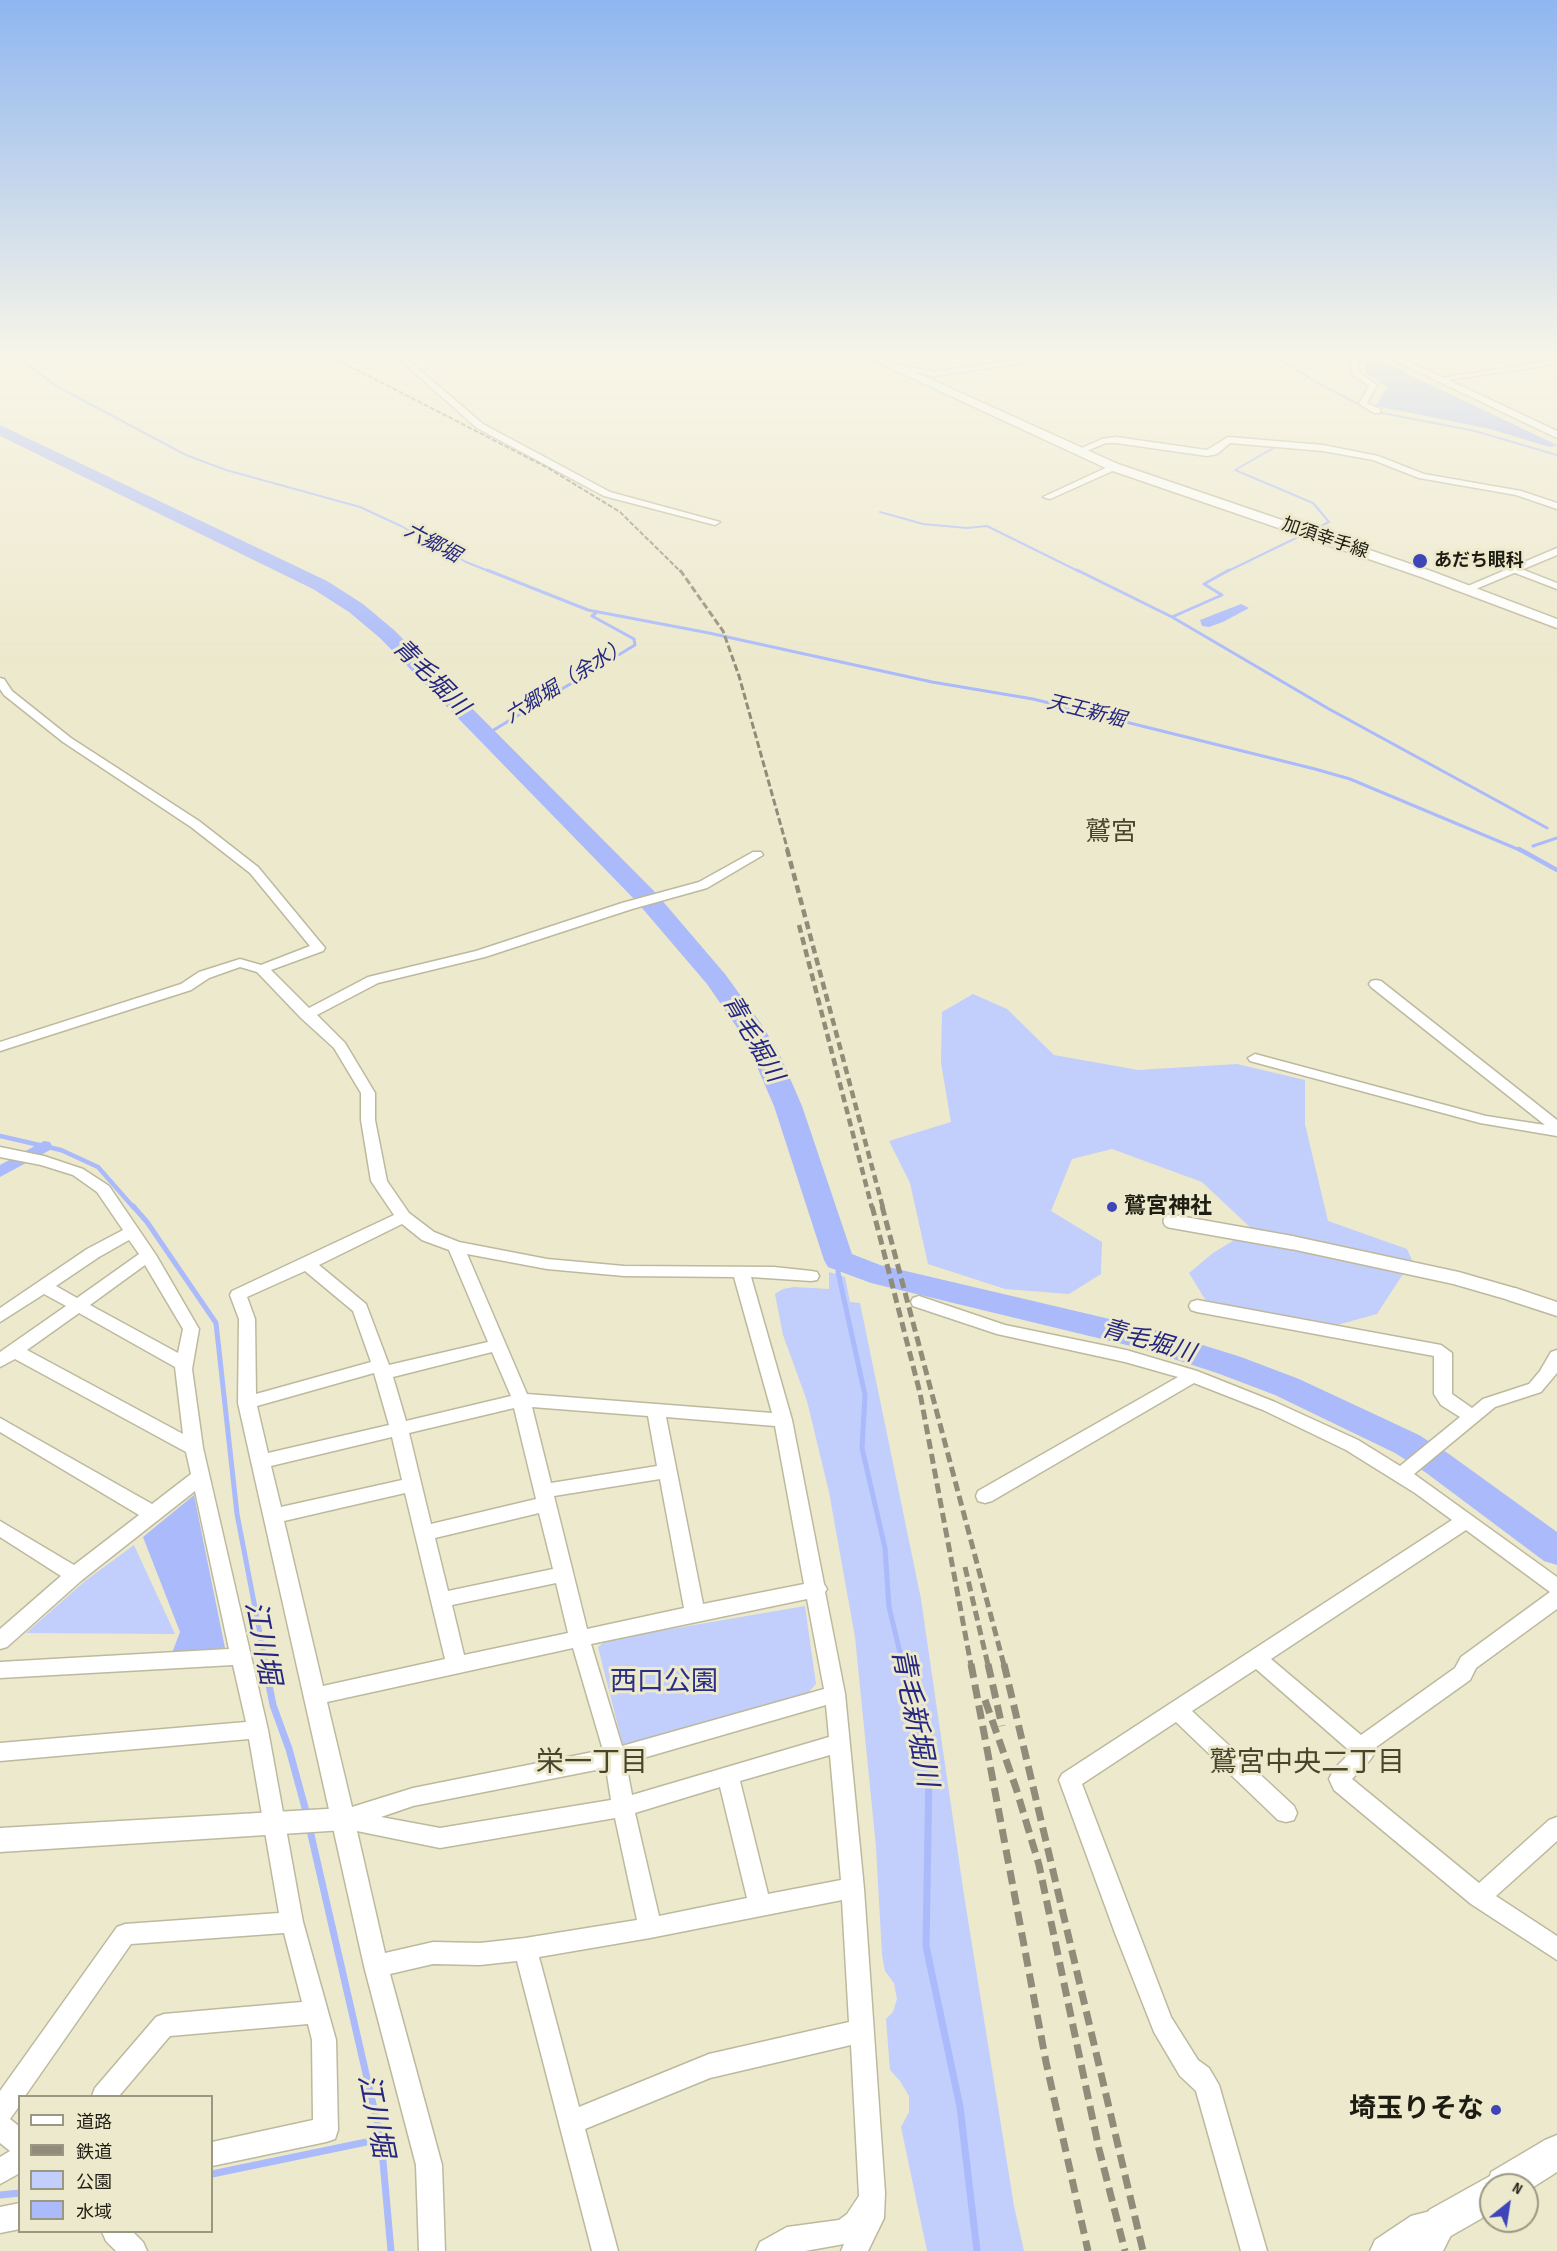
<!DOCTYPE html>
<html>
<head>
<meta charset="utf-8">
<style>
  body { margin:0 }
  #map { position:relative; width:1557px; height:2251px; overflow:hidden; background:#ede9cd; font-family:"Sofia Sans Condensed","Noto Sans JP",sans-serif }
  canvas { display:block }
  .legend { position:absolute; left:18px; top:2095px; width:195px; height:138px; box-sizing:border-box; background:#ede9cd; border:2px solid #9a9783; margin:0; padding:8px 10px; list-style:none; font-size:18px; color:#1e1d13 }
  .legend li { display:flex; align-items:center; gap:12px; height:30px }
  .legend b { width:30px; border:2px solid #9a9783 }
  .north { position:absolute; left:1479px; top:2173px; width:60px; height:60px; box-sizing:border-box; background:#ede9cd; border:2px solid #9a9783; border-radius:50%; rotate:30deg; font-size:16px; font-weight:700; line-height:24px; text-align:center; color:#1e1d13 }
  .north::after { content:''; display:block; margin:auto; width:21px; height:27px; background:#3d45b9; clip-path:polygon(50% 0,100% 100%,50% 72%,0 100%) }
</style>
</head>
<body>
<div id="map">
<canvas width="1557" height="2251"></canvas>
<ul class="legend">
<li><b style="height:8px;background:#fff"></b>道路</li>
<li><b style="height:8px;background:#8f8d79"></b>鉄道</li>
<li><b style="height:16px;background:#c2cefb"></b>公園</li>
<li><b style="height:16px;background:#aabafb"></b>水域</li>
</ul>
<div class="north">N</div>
</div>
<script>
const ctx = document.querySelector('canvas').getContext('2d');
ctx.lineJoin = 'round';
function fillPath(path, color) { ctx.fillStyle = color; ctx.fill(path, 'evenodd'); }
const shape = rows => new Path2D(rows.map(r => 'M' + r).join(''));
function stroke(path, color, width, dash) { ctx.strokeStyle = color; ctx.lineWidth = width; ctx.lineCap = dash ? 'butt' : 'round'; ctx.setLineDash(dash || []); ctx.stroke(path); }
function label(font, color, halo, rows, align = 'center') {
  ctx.font = font + ' "Sofia Sans Condensed","Noto Sans JP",sans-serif'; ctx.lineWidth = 6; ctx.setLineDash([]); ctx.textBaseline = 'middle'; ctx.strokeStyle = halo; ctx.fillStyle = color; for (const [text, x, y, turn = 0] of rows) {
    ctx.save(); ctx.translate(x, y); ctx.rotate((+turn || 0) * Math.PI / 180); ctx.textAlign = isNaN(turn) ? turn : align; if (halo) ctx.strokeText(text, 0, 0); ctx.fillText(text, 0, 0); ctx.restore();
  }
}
const green = shape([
  [973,994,1007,1009,1054,1055,1138,1070,1237,1064,1305,1080,1305,1124,1328,1221,1407,1249,1412,1260,1377,1314,1319,1330,1214,1314,1189,1273,1213,1253,1252,1229,1202,1182,1112,1149,1072,1159,1051,1211,1102,1242,1101,1274,1069,1294,1005,1289,928,1264,910,1183,889,1141,951,1122,941,1063,942,1012],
  [829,1272,845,1277,850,1302,860,1303,921,1599,964,1895,1014,2206,1024,2251,927,2251,901,2127,909,2112,909,2096,900,2081,890,2070,886,2019,893,2012,897,1999,894,1983,885,1971,882,1955,876,1847,855,1637,829,1492,807,1401,783,1335,775,1294,783,1289,794,1287,829,1289],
  [134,1545,175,1634,26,1633,85,1581],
  [805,1606,816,1684,808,1693,624,1750,598,1647,607,1640]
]);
const water = shape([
  [1372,357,1557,445,1557,446,1549,447,1490,429,1376,406,1387,387,1364,372,1366,363],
  [1241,604,1249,608,1223,622,1209,627,1202,626,1200,620],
  [194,1495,225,1648,172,1653,180,1632,143,1537]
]);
const streamFar4 = shape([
  [11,353,58,387,186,455,226,470,360,507,401,526,466,562,491,572],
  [1270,353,1316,382,1372,411,1475,431,1557,455],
  [880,512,923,524,967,528,987,526,1080,572],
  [1226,572,1329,522,1313,503,1235,470,1277,446]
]);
const streamFar3 = shape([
  [487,570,588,610,709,633,932,682,1033,699,1315,769,1350,779,1522,851],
  [1077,570,1172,617],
  [1229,570,1204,584,1222,595,1172,617,1329,709,1547,828],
  [483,733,492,731,635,645,634,639,592,616,597,612],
  [1533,846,1557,838]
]);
const streamFar2 = shape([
  [1519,849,1557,870],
  [0,1136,61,1150,98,1167,134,1208]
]);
const streamFar1 = shape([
  [133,1206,147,1222,216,1323,237,1514,266,1665],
  [839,1260,838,1272,865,1395,862,1448,885,1548,889,1607,903,1665]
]);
const stream = shape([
  [265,1664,273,1705,289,1749,307,1815],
  [903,1664,929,1773,926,1946,960,2107,977,2251],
  [309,1826,381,2139,391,2251],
  [212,2174,381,2139],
  [0,2195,20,2193]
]);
const canal = shape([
  [44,1141,50,1142,52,1146,50,1150,0,1177,0,1165,44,1141]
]);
const river = shape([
  [0,425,327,581,363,604,394,630,654,891,725,974,762,1025,779,1053,802,1106,852,1254,880,1265,1148,1328,1241,1357,1299,1379,1419,1435,1449,1454,1557,1532,1557,1565,1544,1561,1425,1472,1395,1453,1275,1395,1217,1373,1143,1349,871,1283,828,1267,824,1260,774,1106,751,1053,736,1026,707,984,636,901,380,638,349,612,313,589,0,436,0,425]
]);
const pedestrian = shape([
  [1170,1221,1294,1243,1456,1278,1515,1295]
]);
const minor = shape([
  [392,353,400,353,483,424,610,492,720,522,715,525,604,496,477,428,392,353],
  [1357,353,1364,353,1358,364,1360,373,1377,385,1367,403,1380,409,1380,413,1374,413,1359,404,1369,386,1352,374,1350,364,1357,353],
  [1021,359,1025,361,1024,363,933,376,881,363,885,361,933,372,1021,359],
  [1557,360,1557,364,1439,381,1435,379,1557,360],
  [1116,437,1207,450,1228,437,1323,445,1378,456,1424,474,1521,491,1557,503,1557,509,1516,495,1419,478,1373,460,1323,451,1230,443,1217,454,1207,456,1116,443,1106,443,1079,454,1075,451,1102,439,1116,437],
  [1114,464,1118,467,1117,469,1050,499,1043,497,1114,464],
  [1510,567,1516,567,1557,583,1557,589,1510,571,1510,567],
  [0,678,4,679,12,691,71,738,199,821,258,867,325,948,323,951,271,970,309,1008,368,977,476,951,622,903,699,882,753,852,761,852,763,855,707,888,632,909,485,957,378,983,317,1015,345,1043,375,1093,375,1120,387,1181,409,1213,434,1232,459,1242,547,1259,624,1266,774,1267,811,1271,817,1272,819,1276,817,1280,811,1281,751,1277,792,1420,824,1584,827,1589,825,1592,845,1694,864,1889,885,2193,884,2218,868,2251,841,2251,844,2244,805,2251,756,2251,760,2242,787,2227,839,2220,847,2214,859,2196,851,2045,710,2078,585,2129,618,2251,592,2251,517,1961,480,1965,433,1964,390,1974,442,2165,445,2251,419,2251,416,2165,364,1966,238,1403,239,1319,230,1295,232,1291,394,1215,371,1181,361,1120,361,1093,334,1048,301,1018,257,972,240,967,209,978,191,990,0,1051,0,1042,181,984,199,972,240,959,261,965,310,946,250,873,191,827,63,742,4,695,0,689,0,678],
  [402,1224,422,1240,449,1250,488,1342,389,1365,366,1304,319,1265,402,1224],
  [467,1254,547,1269,624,1276,734,1277,772,1413,527,1394,467,1254],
  [305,1271,353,1311,371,1362,256,1394,255,1319,247,1297,305,1271],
  [492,1352,511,1396,406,1421,393,1377,492,1352],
  [374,1373,389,1425,268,1453,257,1406,374,1373],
  [532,1407,648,1416,657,1466,551,1483,532,1407],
  [514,1408,536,1499,431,1524,409,1433,514,1408],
  [666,1417,775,1426,804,1584,703,1604,666,1417],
  [392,1437,402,1480,281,1507,271,1466,392,1437],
  [660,1479,684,1608,587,1629,554,1496,660,1479],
  [405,1493,445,1659,323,1686,284,1521,405,1493],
  [539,1513,553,1569,448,1591,435,1538,539,1513],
  [556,1583,568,1633,464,1655,452,1605,556,1583],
  [807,1599,824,1689,622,1746,591,1644,807,1599],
  [573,1648,603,1750,413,1788,352,1807,327,1702,573,1648],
  [826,1705,829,1737,632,1795,626,1763,826,1705],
  [830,1755,841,1880,768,1894,740,1781,830,1755],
  [606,1768,611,1800,440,1828,381,1817,413,1806,606,1768],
  [720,1787,747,1898,659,1916,635,1813,720,1787],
  [615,1818,637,1920,525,1938,480,1943,433,1942,385,1953,357,1831,440,1848,615,1818],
  [842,1900,849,2022,709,2054,579,2107,539,1957,650,1938,842,1900],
  [1376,980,1381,981,1557,1120,1557,1136,1480,1123,1250,1061,1248,1058,1255,1054,1486,1116,1545,1125,1371,987,1369,984,1371,981,1376,980],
  [0,1147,44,1156,83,1169,109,1186,156,1255,199,1329,192,1369,203,1448,268,1730,303,1922,336,2040,338,2130,335,2139,326,2142,212,2166,212,2142,313,2120,312,2040,308,2024,170,2036,119,2096,92,2096,95,2088,156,2017,164,2014,302,2002,284,1933,131,1944,25,2096,20,2096,20,2105,10,2119,20,2127,20,2173,0,2184,0,2157,10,2151,0,2143,0,2091,117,1927,125,1924,279,1913,249,1739,0,1761,0,1743,246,1722,233,1665,0,1678,0,1662,229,1649,195,1491,82,1580,7,1647,0,1649,0,1629,61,1576,0,1537,0,1521,74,1565,139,1515,0,1432,0,1418,152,1504,191,1474,186,1452,15,1359,0,1367,0,1352,66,1306,44,1294,0,1322,0,1308,87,1249,123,1230,97,1192,73,1175,41,1165,0,1157,0,1147],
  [129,1240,139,1254,77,1298,56,1286,99,1257,129,1240],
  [145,1265,183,1329,178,1353,90,1305,145,1265],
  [79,1313,175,1367,183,1434,27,1350,79,1313],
  [919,1296,1005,1325,1126,1350,1197,1371,1275,1402,1358,1440,1400,1466,1460,1417,1441,1405,1434,1394,1434,1356,1197,1312,1191,1310,1189,1306,1191,1302,1197,1300,1441,1345,1452,1353,1452,1394,1472,1408,1483,1399,1529,1384,1540,1371,1551,1352,1557,1350,1557,1373,1541,1392,1495,1407,1414,1474,1557,1577,1557,1609,1476,1668,1470,1680,1372,1750,1374,1754,1370,1760,1352,1779,1479,1883,1549,1820,1557,1817,1557,1841,1496,1896,1557,1936,1557,1960,1471,1904,1334,1790,1329,1779,1334,1769,1351,1752,1256,1669,1192,1711,1294,1806,1297,1813,1294,1820,1286,1822,1278,1820,1176,1722,1082,1784,1171,2017,1198,2060,1209,2068,1219,2085,1267,2251,1241,2251,1196,2091,1180,2076,1154,2032,1115,1933,1059,1780,1062,1774,1452,1520,1415,1493,1346,1450,1263,1410,1194,1383,992,1501,985,1503,978,1501,976,1496,978,1491,1178,1377,1125,1362,997,1334,913,1306,911,1302,913,1298,919,1296],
  [1466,1530,1550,1592,1461,1657,1455,1668,1361,1735,1271,1659,1466,1530],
  [20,2203,20,2229,0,2233,0,2207,20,2203],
  [102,2232,133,2232,143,2242,147,2251,116,2251,106,2241,102,2232]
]);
const tertiary = shape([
  [1379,353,1391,353,1557,431,1557,438,1379,353],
  [1557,548,1557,555,1471,591,1467,593,1461,589,1557,548],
  [1515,1288,1557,1302,1557,1316,1508,1300,1505,1295,1508,1290,1515,1288],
  [344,1808,353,1811,357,1819,353,1827,344,1830,0,1852,0,1828,344,1808],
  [1442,2208,1453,2212,1457,2223,1443,2251,1370,2251,1375,2240,1411,2216,1442,2208]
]);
const secondary = shape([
  [858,353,873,353,1118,464,1431,571,1557,619,1557,628,1421,577,1110,470,858,353],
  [1557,2135,1557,2172,1527,2191,1527,2185,1491,2185,1491,2213,1442,2241,1429,2236,1424,2223,1429,2210,1490,2176,1491,2172,1545,2140,1557,2135]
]);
const railFar4 = shape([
  [324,353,548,468,620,512,681,572]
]);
const railFar3 = shape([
  [680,570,723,631,739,676,788,851]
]);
const railFar2 = shape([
  [787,849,883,1208],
  [799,925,872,1208]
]);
const railFar1 = shape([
  [872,1206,920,1393,971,1665],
  [882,1206,1004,1665],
  [965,1567,988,1665]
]);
const rail = shape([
  [971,1664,1046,2062,1088,2251],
  [988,1664,1002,1726],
  [1004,1664,1143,2251],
  [985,1700,1016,1788,1039,1865,1099,2149,1125,2251]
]);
const markers = [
  [1420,561,8,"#3d45b9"],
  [1112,1207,6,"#3d45b9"],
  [1496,2110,6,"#3d45b9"]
];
const farStreetnames = [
  ["加須幸手線",1325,539,19]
];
const farPoinames = [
  ["あだち眼科",1434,561]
];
const farWaternames = [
  ["六郷堀",432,544,28],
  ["六郷堀（余水）",567,682,-32],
  ["天王新堀",1086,712,14]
];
const poiNames = [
  ["鷲宮神社",1124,1207]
];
const waterNames = [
  ["青毛堀川",430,678,45],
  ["青毛堀川",752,1039,60],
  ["青毛堀川",1148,1342,16]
];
const quarterNames = [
  ["鷲宮",1111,833]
];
const nearParknames = [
  ["西口公園",664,1683]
];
const nearPoinames = [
  ["埼玉りそな",1484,2110]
];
const nearWaternames = [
  ["江川堀",261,1643,79],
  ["青毛新堀川",913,1718,79],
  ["江川堀",374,2116,79]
];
const nearNeighbourhoodnames = [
  ["栄一丁目",592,1764],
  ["鷲宮中央二丁目",1307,1764]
];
fillPath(green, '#c2cefb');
fillPath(water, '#aabafb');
stroke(streamFar4, '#aabafb', 2);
stroke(streamFar3, '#aabafb', 3);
stroke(streamFar2, '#aabafb', 4.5);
stroke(streamFar1, '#aabafb', 5);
stroke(stream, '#aabafb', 7);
fillPath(canal, '#aabafb');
fillPath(river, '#aabafb');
stroke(pedestrian, '#bdb99e', 16);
stroke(minor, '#bdb99e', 3);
stroke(tertiary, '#bdb99e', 3);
stroke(secondary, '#bdb99e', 3);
stroke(pedestrian, '#fff', 13);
fillPath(minor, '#fff');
fillPath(tertiary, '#fff');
fillPath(secondary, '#fff');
stroke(railFar4, '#8f8d79', 2, [5, 2]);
stroke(railFar3, '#8f8d79', 3, [7, 3]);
stroke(railFar2, '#8f8d79', 4.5, [8, 4.5]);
stroke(railFar1, '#8f8d79', 5, [10, 5]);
stroke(rail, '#8f8d79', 7, [14, 7]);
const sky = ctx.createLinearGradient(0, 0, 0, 669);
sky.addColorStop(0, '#8fb6f0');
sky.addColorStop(0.53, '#f7f5e8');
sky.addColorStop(1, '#f7f5e800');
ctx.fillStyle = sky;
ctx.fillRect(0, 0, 1557, 669);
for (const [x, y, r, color] of markers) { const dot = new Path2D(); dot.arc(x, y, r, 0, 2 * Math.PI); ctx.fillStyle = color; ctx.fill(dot); stroke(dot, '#ede9cd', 2); }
label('18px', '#1e1d13', '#ede9cd', farStreetnames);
label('bold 18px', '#1e1d13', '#ede9cd', farPoinames, 'left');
label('italic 20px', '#242681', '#ede9cd', farWaternames);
label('bold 22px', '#1e1d13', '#ede9cd', poiNames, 'left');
label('italic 24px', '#242681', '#ede9cd', waterNames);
label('26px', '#48452d', '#ede9cd', quarterNames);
label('27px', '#292e88', '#ede9cd', nearParknames);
label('bold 27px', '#1e1d13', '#ede9cd', nearPoinames, 'right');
label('italic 28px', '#242681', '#ede9cd', nearWaternames);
label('28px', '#48452d', '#ede9cd', nearNeighbourhoodnames);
</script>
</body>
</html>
